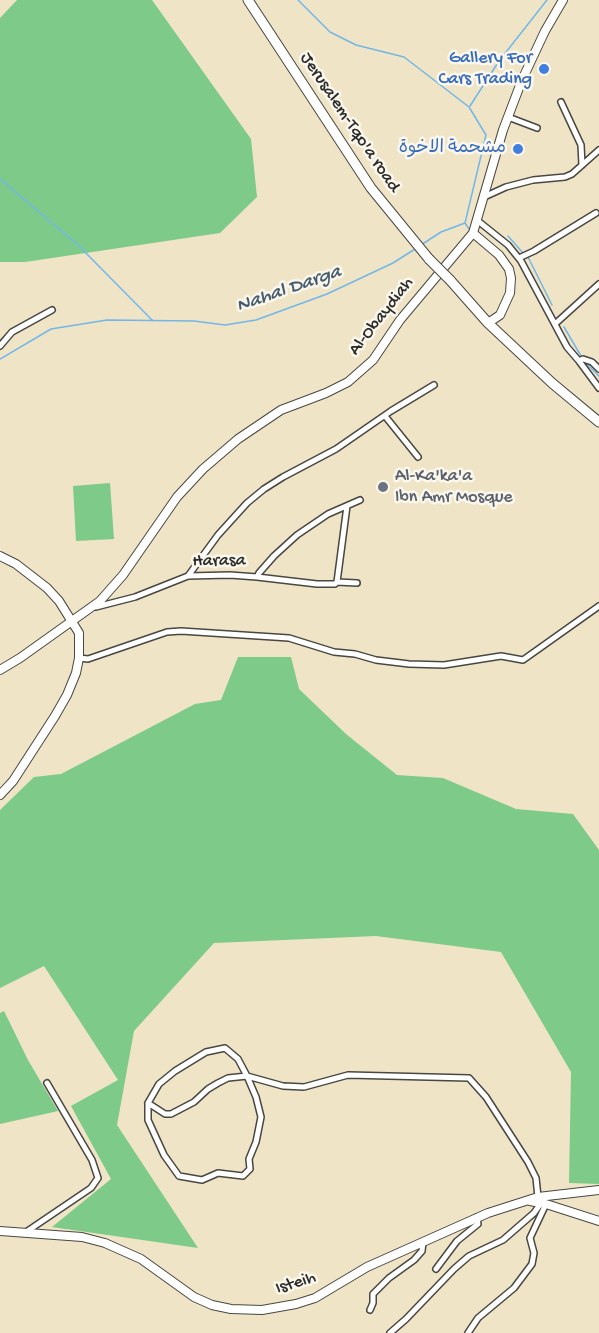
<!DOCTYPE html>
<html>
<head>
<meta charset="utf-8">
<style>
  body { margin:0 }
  canvas { display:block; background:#efe4c6 }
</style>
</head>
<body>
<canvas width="599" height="1333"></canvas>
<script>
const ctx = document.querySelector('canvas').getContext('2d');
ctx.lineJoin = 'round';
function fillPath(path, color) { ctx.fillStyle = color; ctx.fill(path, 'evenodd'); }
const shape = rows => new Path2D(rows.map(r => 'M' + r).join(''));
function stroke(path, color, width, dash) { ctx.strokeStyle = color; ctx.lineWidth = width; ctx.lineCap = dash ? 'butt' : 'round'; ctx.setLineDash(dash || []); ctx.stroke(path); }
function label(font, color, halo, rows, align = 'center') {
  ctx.font = font + ' "Gochi Hand","Playpen Sans Arabic",sans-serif'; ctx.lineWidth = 5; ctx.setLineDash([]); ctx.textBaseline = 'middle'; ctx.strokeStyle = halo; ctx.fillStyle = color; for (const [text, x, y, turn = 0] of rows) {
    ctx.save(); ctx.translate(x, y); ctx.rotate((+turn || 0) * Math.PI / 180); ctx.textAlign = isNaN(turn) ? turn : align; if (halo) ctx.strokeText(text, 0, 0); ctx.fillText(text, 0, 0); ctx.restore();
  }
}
const green = shape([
  [17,0,152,0,251,139,257,197,220,233,25,262,0,262,0,18],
  [110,483,114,539,76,541,73,486],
  [238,657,291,657,299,689,346,734,397,775,443,778,516,809,573,814,599,850,599,1184,569,1183,571,1072,501,952,376,936,214,943,134,1031,117,1125,198,1248,52,1227,111,1179,71,1106,118,1080,44,966,0,988,0,810,34,777,61,774,195,704,221,700],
  [4,1011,28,1060,58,1111,0,1124,0,1013]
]);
const stream = shape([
  [298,0,330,32,356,45,404,57,469,107,486,135,465,223],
  [470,106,499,61,547,0],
  [0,179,77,244,153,321],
  [508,236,523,253],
  [421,245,441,232,465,223,469,229],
  [528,257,552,305],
  [564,327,581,356],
  [0,359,51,329,107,320,194,321,225,325,256,320,327,294,393,263,415,249],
  [586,363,599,376]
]);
const street = shape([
  [561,102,581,145,582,165],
  [508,117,537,128],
  [484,197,506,187,533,180,565,177,572,174,599,150],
  [478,221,508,245,521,261,567,347,579,361,583,359,592,362,599,369],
  [519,258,534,251,596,213],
  [555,324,599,284],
  [0,346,12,332,52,310],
  [579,361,599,388],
  [385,416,418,457],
  [188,576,218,535,247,503,264,489,283,477,336,449,391,411,434,385],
  [257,577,317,584,335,584,337,582,347,506],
  [337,582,357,583],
  [96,607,135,597,188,576,230,575,257,577,259,573,274,556,297,535,328,514,360,500],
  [79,658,88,659,167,632,181,631,289,638,334,652,355,654,376,660,409,664,444,665,501,656,523,660,599,606],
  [148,1103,165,1114,171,1114,194,1102,208,1089,218,1083,228,1078,247,1076,256,1097,261,1117,256,1142,249,1159,250,1169,243,1176,218,1173,202,1180,179,1176,164,1155,148,1120,148,1103,159,1084,175,1071,206,1052,225,1048,238,1059,247,1076,283,1086,304,1087,348,1075,469,1078,486,1097,528,1162,536,1178,538,1197],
  [26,1232,91,1188,98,1178,92,1160,47,1083],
  [436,1269,457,1241,478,1224,477,1217],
  [370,1310,373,1303,373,1294,389,1278,414,1260,422,1251,423,1242],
  [390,1333,406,1319,454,1269,469,1256,503,1240,534,1213,541,1203],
  [468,1333,478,1318,514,1288,532,1264,534,1253,530,1238,546,1204]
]);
const secondary = shape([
  [473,233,499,255,509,269,511,278,510,293,500,315,488,323],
  [0,556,16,564,47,588,59,601,79,633,79,658,76,673,67,695,55,716,13,781,0,795],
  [0,670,20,658,100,601,123,575,177,497,203,469,238,439,281,410,326,393,348,382,373,360,400,320,473,233,503,130,522,80,545,31,563,0],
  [530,1201,546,1204,599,1221],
  [0,1231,82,1237,105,1243,141,1259,194,1297,212,1305,231,1309,262,1310,296,1304,315,1298,367,1267,488,1213,538,1197,599,1190]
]);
const primary = shape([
  [248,0,371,188,429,259],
  [450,280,488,323,552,383,599,422]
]);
const primaryBridge = shape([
  [429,259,450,280]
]);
const markers = [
  [544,69,6,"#3f7fe0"],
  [518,149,6,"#3f7fe0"],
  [383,487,6,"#6b7280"]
];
const shopNames = [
  ["Gallery For",532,59],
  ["Cars Trading",532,80],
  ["مشحمة الاخوة",506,149]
];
const streetNames = [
  ["Jerusalem-Tqo'a road",349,123,56],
  ["Al-Obaydiah",382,317,-52],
  ["Harasa",219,562,-1],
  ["Isteih",296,1284,-17]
];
const worshipNames = [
  ["Al-Ka'ka'a",395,477],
  ["Ibn Amr Mosque",395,498]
];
const waterNames = [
  ["Nahal Darga",289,290,-19]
];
fillPath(green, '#7dca89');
stroke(stream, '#72b7e8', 1.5);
stroke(street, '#484742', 8);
stroke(secondary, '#484742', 10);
stroke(primary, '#484742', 11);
stroke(street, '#fff', 5);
stroke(secondary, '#fff', 8);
stroke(primary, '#fff', 9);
stroke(primaryBridge, '#484742', 11, []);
stroke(primaryBridge, '#fff', 9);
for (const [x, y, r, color] of markers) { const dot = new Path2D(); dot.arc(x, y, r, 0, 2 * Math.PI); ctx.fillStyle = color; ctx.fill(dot); stroke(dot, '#fbf7ec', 2); }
label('18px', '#366cbe', '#fbf7ec', shopNames, 'right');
label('18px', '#2b2b2b', '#fbf7ec', streetNames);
label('18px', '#5b616d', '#fbf7ec', worshipNames, 'left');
label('italic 20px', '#445c6d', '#fbf7ec', waterNames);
</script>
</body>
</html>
